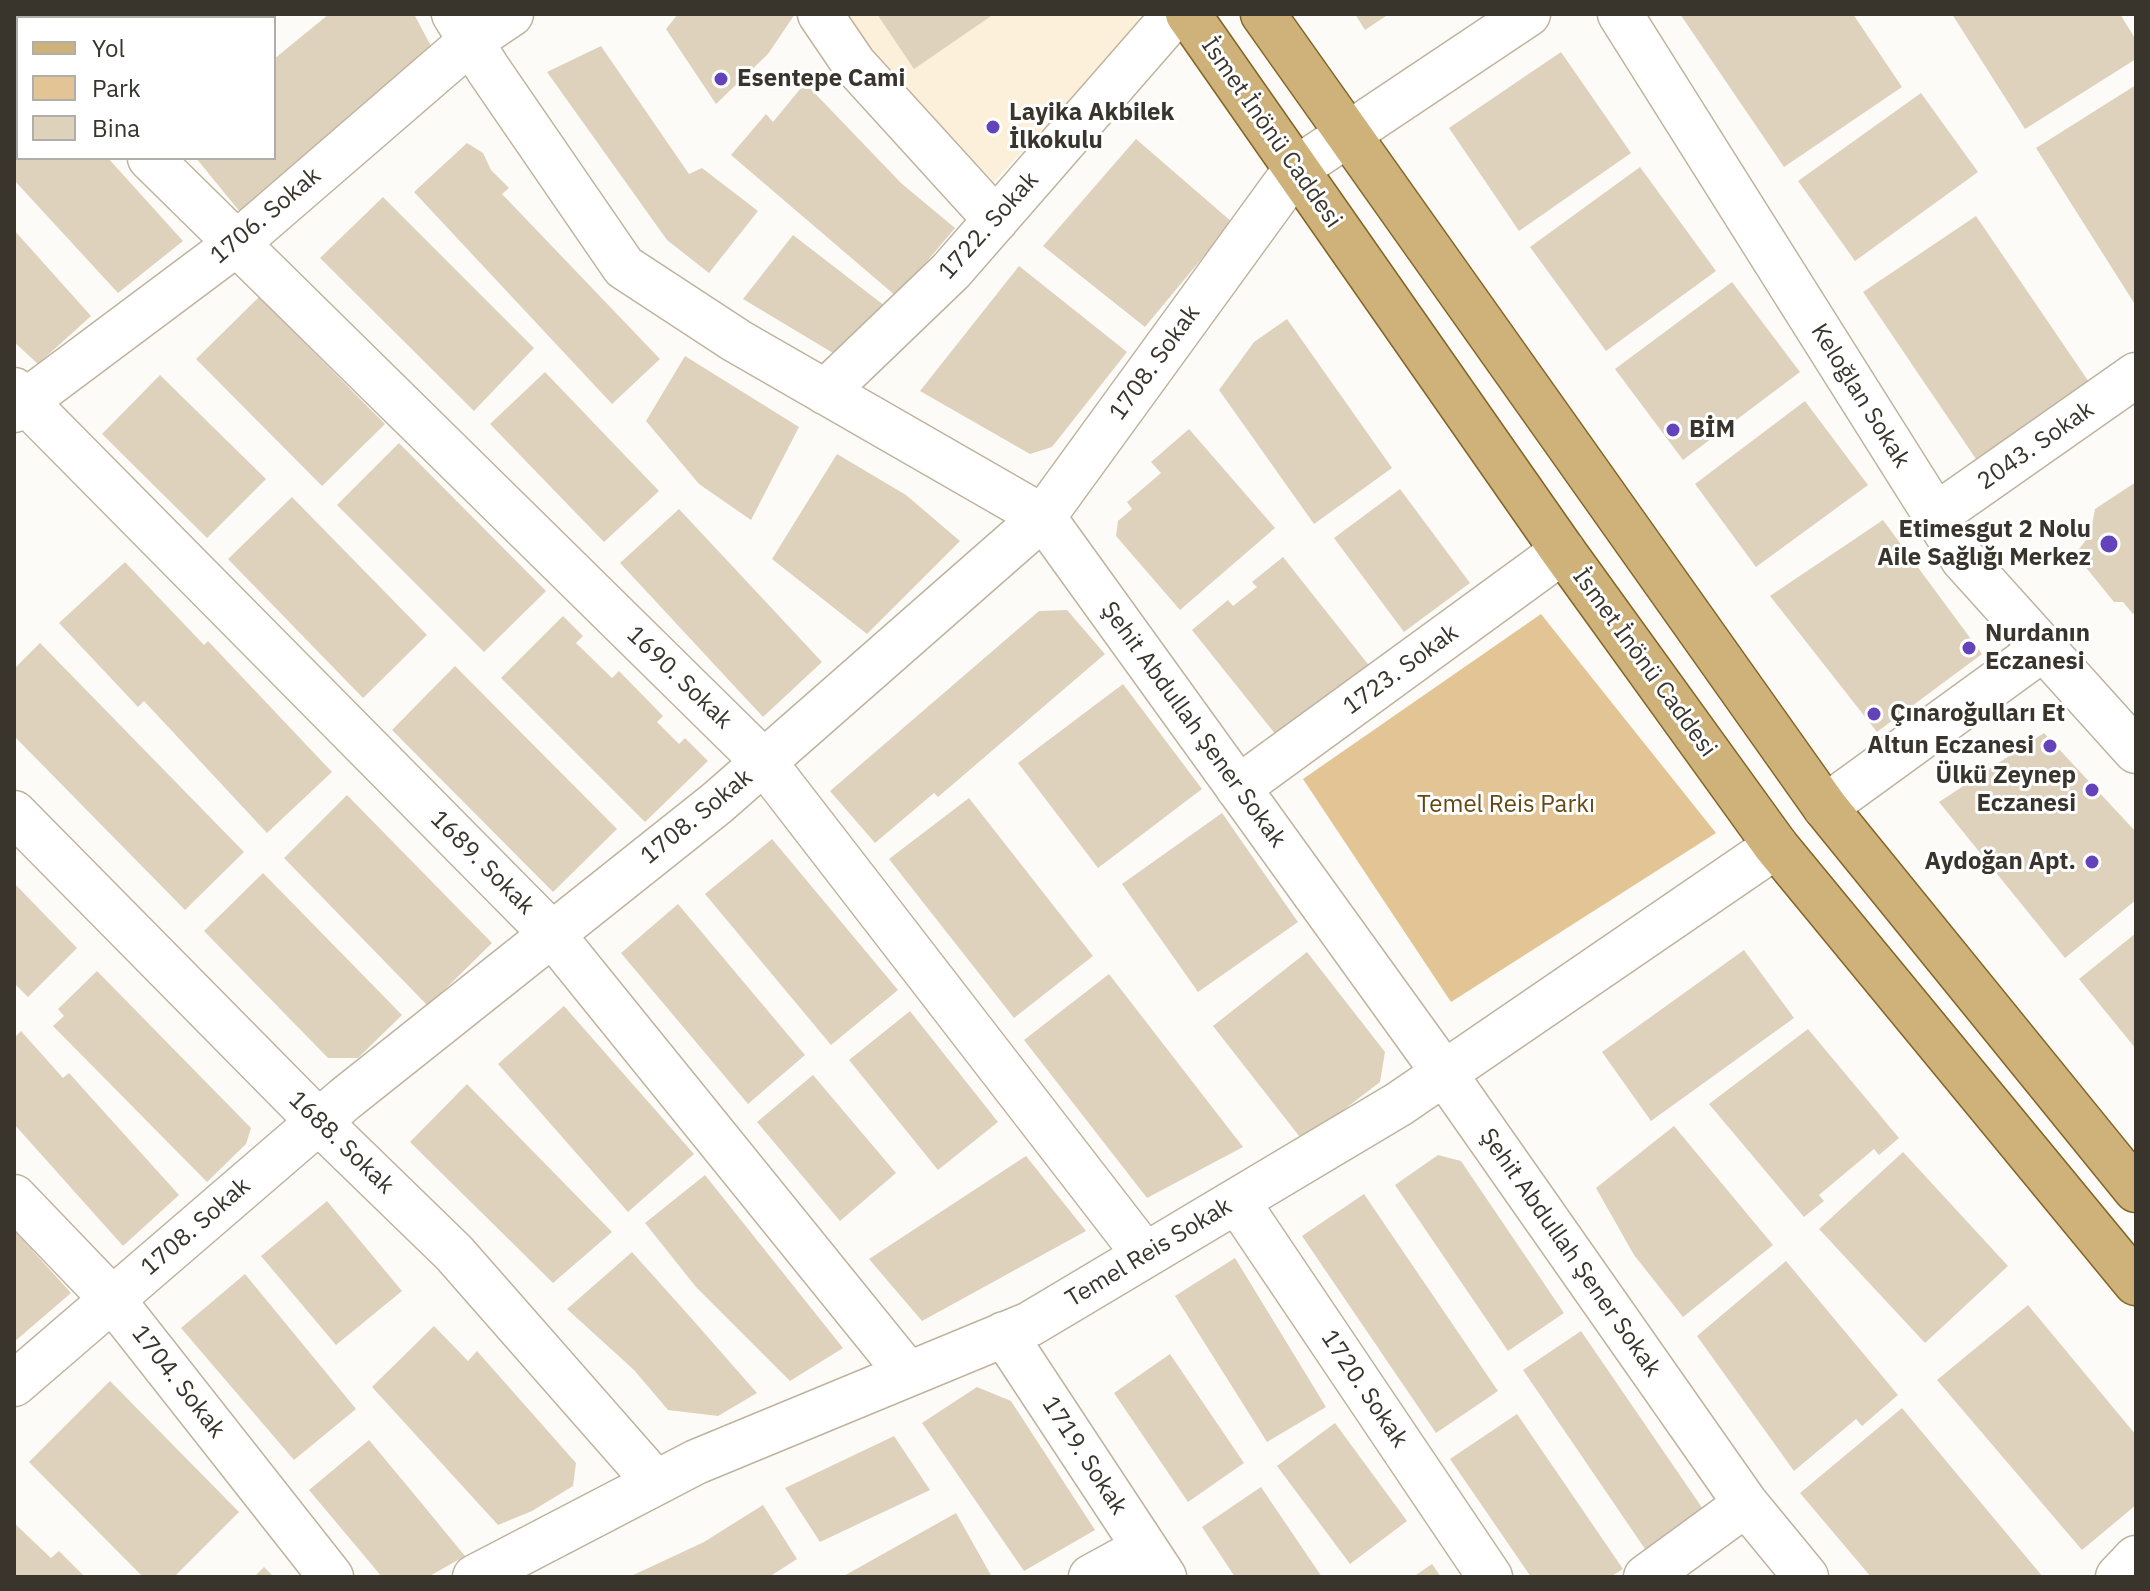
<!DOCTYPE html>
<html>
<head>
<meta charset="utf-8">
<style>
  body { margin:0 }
  #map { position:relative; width:2150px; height:1591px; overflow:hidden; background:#fdfbf7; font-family:"IBM Plex Sans",sans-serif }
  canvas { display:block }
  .frame { position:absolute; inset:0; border:16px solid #39342c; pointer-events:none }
  .legend { position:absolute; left:16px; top:16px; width:260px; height:144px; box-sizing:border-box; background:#fff; border:2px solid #b0aeab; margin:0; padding:10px 14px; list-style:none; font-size:24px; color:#39342c }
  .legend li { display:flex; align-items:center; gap:16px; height:40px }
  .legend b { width:40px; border:2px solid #b0aeab }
</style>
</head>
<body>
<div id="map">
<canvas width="2150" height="1591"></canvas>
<div class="frame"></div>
<ul class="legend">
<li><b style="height:10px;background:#ceb27a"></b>Yol</li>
<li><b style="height:22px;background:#e3c595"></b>Park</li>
<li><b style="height:22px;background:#ded2bd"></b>Bina</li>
</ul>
</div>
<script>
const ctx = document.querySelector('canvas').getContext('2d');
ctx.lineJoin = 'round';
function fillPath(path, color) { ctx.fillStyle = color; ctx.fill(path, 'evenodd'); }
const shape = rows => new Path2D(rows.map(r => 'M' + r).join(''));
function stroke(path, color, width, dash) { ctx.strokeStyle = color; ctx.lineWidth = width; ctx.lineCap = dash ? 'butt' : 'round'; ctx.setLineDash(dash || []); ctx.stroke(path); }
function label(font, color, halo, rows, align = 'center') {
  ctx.font = font + ' "IBM Plex Sans",sans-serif'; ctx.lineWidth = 6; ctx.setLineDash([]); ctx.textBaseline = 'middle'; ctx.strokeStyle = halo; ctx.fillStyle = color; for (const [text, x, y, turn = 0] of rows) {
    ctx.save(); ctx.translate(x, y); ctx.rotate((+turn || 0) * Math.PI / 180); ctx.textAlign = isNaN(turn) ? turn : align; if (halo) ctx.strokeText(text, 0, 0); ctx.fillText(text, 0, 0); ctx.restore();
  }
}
const built = shape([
  [845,14,1136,14,1142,23,994,182,887,72]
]);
const green = shape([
  [1541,614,1716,833,1451,1002,1303,779]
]);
const building = shape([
  [81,14,209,14,204,18,84,18],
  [329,14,414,14,432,48,386,85,391,90,240,212,196,158,274,158,274,59],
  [678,14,795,14,768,54,716,104,666,29],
  [877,14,994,14,914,69],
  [1355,14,1389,14,1365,30],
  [1680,14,1853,14,1902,87,1784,167],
  [1952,14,2120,14,2136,40,2136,59,2025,129],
  [601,46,689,174,702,168,758,211,709,273,667,240,547,72],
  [14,50,18,55,18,158,108,158,183,241,118,293,14,180],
  [1561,52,1631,153,1519,231,1449,128],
  [805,83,901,183,955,228,897,297,731,155,766,114,773,122],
  [2136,85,2136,306,2036,148],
  [1921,93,1978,172,1855,261,1798,181],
  [1136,139,1232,222,1145,327,1043,246],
  [467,143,483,153,491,170,509,188,502,194,660,359,612,404,414,192],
  [1640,167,1716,271,1606,351,1530,247],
  [383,197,534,348,474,411,320,258],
  [1976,216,2091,385,1978,462,1863,292],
  [14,230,91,316,38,364,14,342],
  [793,235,885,306,843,359,743,299],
  [1019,266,1127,352,1052,447,1030,454,920,391],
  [1732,282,1800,372,1683,460,1615,369],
  [259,297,385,424,322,486,196,359],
  [1287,319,1392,468,1314,524,1219,390,1254,342],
  [685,356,799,427,751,520,699,484,646,421],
  [545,372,659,491,604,542,490,424],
  [160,375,266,479,207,538,102,434],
  [1805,401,1868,485,1756,567,1695,484],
  [1189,429,1275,528,1180,610,1116,536,1118,521,1132,509,1127,502,1161,473,1151,462],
  [399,443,546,591,484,652,337,505],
  [837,454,906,495,960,541,867,634,772,559],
  [2136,482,2136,612,2133,614,2123,602,2114,602,2075,554,2090,535,2095,509],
  [1400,489,1470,583,1404,632,1334,538],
  [292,497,427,635,363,698,228,559],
  [679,509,822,662,763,717,620,563],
  [1883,520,1982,654,1877,732,1770,596],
  [1283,557,1379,678,1288,750,1192,630,1228,600,1233,606,1257,587,1252,582],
  [125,562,204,645,208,641,332,772,267,833,144,701,138,707,59,623],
  [1067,610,1105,654,938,797,934,793,875,843,830,791,1039,611],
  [563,616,583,636,576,643,612,678,619,671,663,716,657,722,679,744,685,738,708,761,645,822,501,678],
  [40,643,244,852,185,910,14,736,14,669],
  [455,666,617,829,553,892,392,730],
  [1123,684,1202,789,1098,868,1018,763],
  [2044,733,2136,832,2136,900,2065,958,1939,802],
  [347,795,492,943,428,1006,284,858],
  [969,798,1093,956,1014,1018,889,859],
  [1222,813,1298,922,1198,992,1122,884],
  [772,839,898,990,831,1045,705,894],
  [263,873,402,1015,358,1058,328,1058,204,931],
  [14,883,77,948,28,997,14,983],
  [678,904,805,1055,748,1104,621,953],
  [2136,933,2136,1049,2079,979],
  [1744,950,1794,1018,1651,1121,1602,1052],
  [1307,952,1385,1052,1380,1082,1303,1141,1213,1026],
  [97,971,251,1128,246,1144,207,1182,53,1026,64,1016,58,1009],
  [1109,974,1243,1147,1147,1198,1024,1040],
  [564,1006,694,1154,628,1212,498,1064],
  [910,1011,998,1122,938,1170,849,1060],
  [1808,1029,1899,1138,1879,1155,1874,1149,1819,1195,1824,1201,1804,1217,1709,1104],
  [21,1031,63,1078,69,1073,179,1195,123,1246,14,1124,14,1038],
  [813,1075,896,1173,840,1221,757,1122],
  [467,1084,612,1232,553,1283,410,1142],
  [1674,1126,1773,1245,1683,1317,1634,1255,1596,1188],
  [1903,1152,2008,1266,1925,1343,1819,1229],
  [1438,1155,1461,1161,1564,1313,1508,1351,1395,1185],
  [1026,1156,1086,1231,922,1321,869,1259],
  [705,1175,843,1348,790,1381,696,1287,645,1223],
  [1364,1194,1498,1391,1436,1433,1302,1236],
  [327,1201,402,1291,336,1345,261,1256],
  [14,1230,71,1293,14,1342],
  [632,1252,692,1319,757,1393,718,1416,668,1410,634,1370,567,1309],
  [1235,1258,1326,1407,1267,1442,1175,1296],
  [1786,1261,1898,1395,1862,1426,1856,1419,1794,1471,1697,1336],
  [245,1274,356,1409,294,1460,181,1328],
  [2028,1305,2136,1435,2136,1505,2082,1550,1937,1380],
  [434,1326,468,1361,477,1351,576,1463,573,1486,532,1511,498,1525,372,1387],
  [1581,1331,1703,1509,1645,1549,1523,1370],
  [1170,1354,1244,1463,1188,1502,1114,1393],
  [110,1381,239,1512,174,1577,143,1577,29,1462],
  [977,1387,1011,1401,1095,1530,1024,1571,922,1423],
  [1902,1408,1977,1498,2043,1577,1871,1577,1800,1493],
  [1517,1414,1623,1569,1610,1577,1531,1577,1450,1459],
  [1335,1423,1407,1521,1350,1564,1277,1466],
  [894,1436,930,1490,820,1542,785,1488],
  [369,1440,428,1511,465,1556,428,1577,382,1577,309,1490],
  [1261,1487,1322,1577,1235,1577,1202,1527],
  [763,1505,797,1559,769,1577,629,1577,704,1542],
  [956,1513,992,1577,842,1577],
  [14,1523,51,1558,59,1551,85,1577,14,1577],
  [1432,1564,1441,1577,1413,1577],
  [264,1567,274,1577,254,1577]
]);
const minor = shape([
  [34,14,37,18],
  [454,14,488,69,624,267,737,341,1043,517,1444,1073,1746,1504,1806,1577],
  [820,14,854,64,996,220],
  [1620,14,1963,559,2136,751],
  [150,158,764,762,1145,1255],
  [14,390,552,934,908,1374],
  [825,392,951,271,1175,14],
  [14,410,236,244,471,41,511,14],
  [1935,516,2136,375],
  [1238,788,1563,551],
  [1825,807,2044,648],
  [14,813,318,1121,454,1253,656,1483],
  [14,1197,112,1299,331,1577],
  [1237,1201,1490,1577],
  [1004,1334,1164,1577],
  [14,1384,345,1099,717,803,1043,517,1296,169,1528,14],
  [475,1577,696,1462,1030,1324,1399,1104,1776,846],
  [1091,1577,1144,1548],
  [1646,1577,1746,1504],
  [2118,1577,2136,1558]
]);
const major = shape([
  [1188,14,1563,551,1776,846,2136,1283],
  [1263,14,1825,807,2136,1190]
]);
const markers = [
  [721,79,8,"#6343bc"],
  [993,127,8,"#6343bc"],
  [1673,430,8,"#6343bc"],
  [2109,544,10,"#6343bc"],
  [1969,648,8,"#6343bc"],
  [1874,714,8,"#6343bc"],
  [2050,746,8,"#6343bc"],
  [2092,790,8,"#6343bc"],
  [2092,862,8,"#6343bc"]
];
const poiNames = [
  ["Esentepe Cami",737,79],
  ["Layika Akbilek",1009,113],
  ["İlkokulu",1009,141],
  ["BİM",1689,430],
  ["Etimesgut 2 Nolu",2091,530,"right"],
  ["Aile Sağlığı Merkez",2091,558,"right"],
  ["Nurdanın",1985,634],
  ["Eczanesi",1985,662],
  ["Çınaroğulları Et",1890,714],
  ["Altun Eczanesi",2034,746,"right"],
  ["Ülkü Zeynep",2076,776,"right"],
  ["Eczanesi",2076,804,"right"],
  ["Aydoğan Apt.",2076,862,"right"]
];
const streetNames = [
  ["İsmet İnönü Caddesi",1271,133,55],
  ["1706. Sokak",266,216,-40],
  ["1722. Sokak",989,226,-48],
  ["1708. Sokak",1155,363,-54],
  ["Keloğlan Sokak",1860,396,58],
  ["2043. Sokak",2036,446,-35],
  ["İsmet İnönü Caddesi",1644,663,54],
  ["1723. Sokak",1401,670,-36],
  ["1690. Sokak",679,678,44],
  ["Şehit Abdullah Şener Sokak",1193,725,54],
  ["1708. Sokak",697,817,-39],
  ["1689. Sokak",482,863,45],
  ["1688. Sokak",341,1143,44],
  ["1708. Sokak",196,1227,-41],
  ["Temel Reis Sokak",1149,1253,-31],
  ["Şehit Abdullah Şener Sokak",1570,1253,55],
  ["1704. Sokak",178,1382,52],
  ["1720. Sokak",1364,1389,56],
  ["1719. Sokak",1084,1456,57]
];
const parkNames = [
  ["Temel Reis Parkı",1506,805]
];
fillPath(built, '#fdf0da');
fillPath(green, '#e3c595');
fillPath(building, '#ded2bd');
stroke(minor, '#bfb39f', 47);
stroke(major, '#846525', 47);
stroke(minor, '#fff', 44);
stroke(major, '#ceb27a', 44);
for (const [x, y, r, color] of markers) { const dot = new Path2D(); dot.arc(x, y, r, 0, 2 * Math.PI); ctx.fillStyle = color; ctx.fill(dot); stroke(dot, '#fff', 3); }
label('bold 24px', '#39342c', '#fff', poiNames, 'left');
label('24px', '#39342c', '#fff', streetNames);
label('24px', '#634814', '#fff', parkNames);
</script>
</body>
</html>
